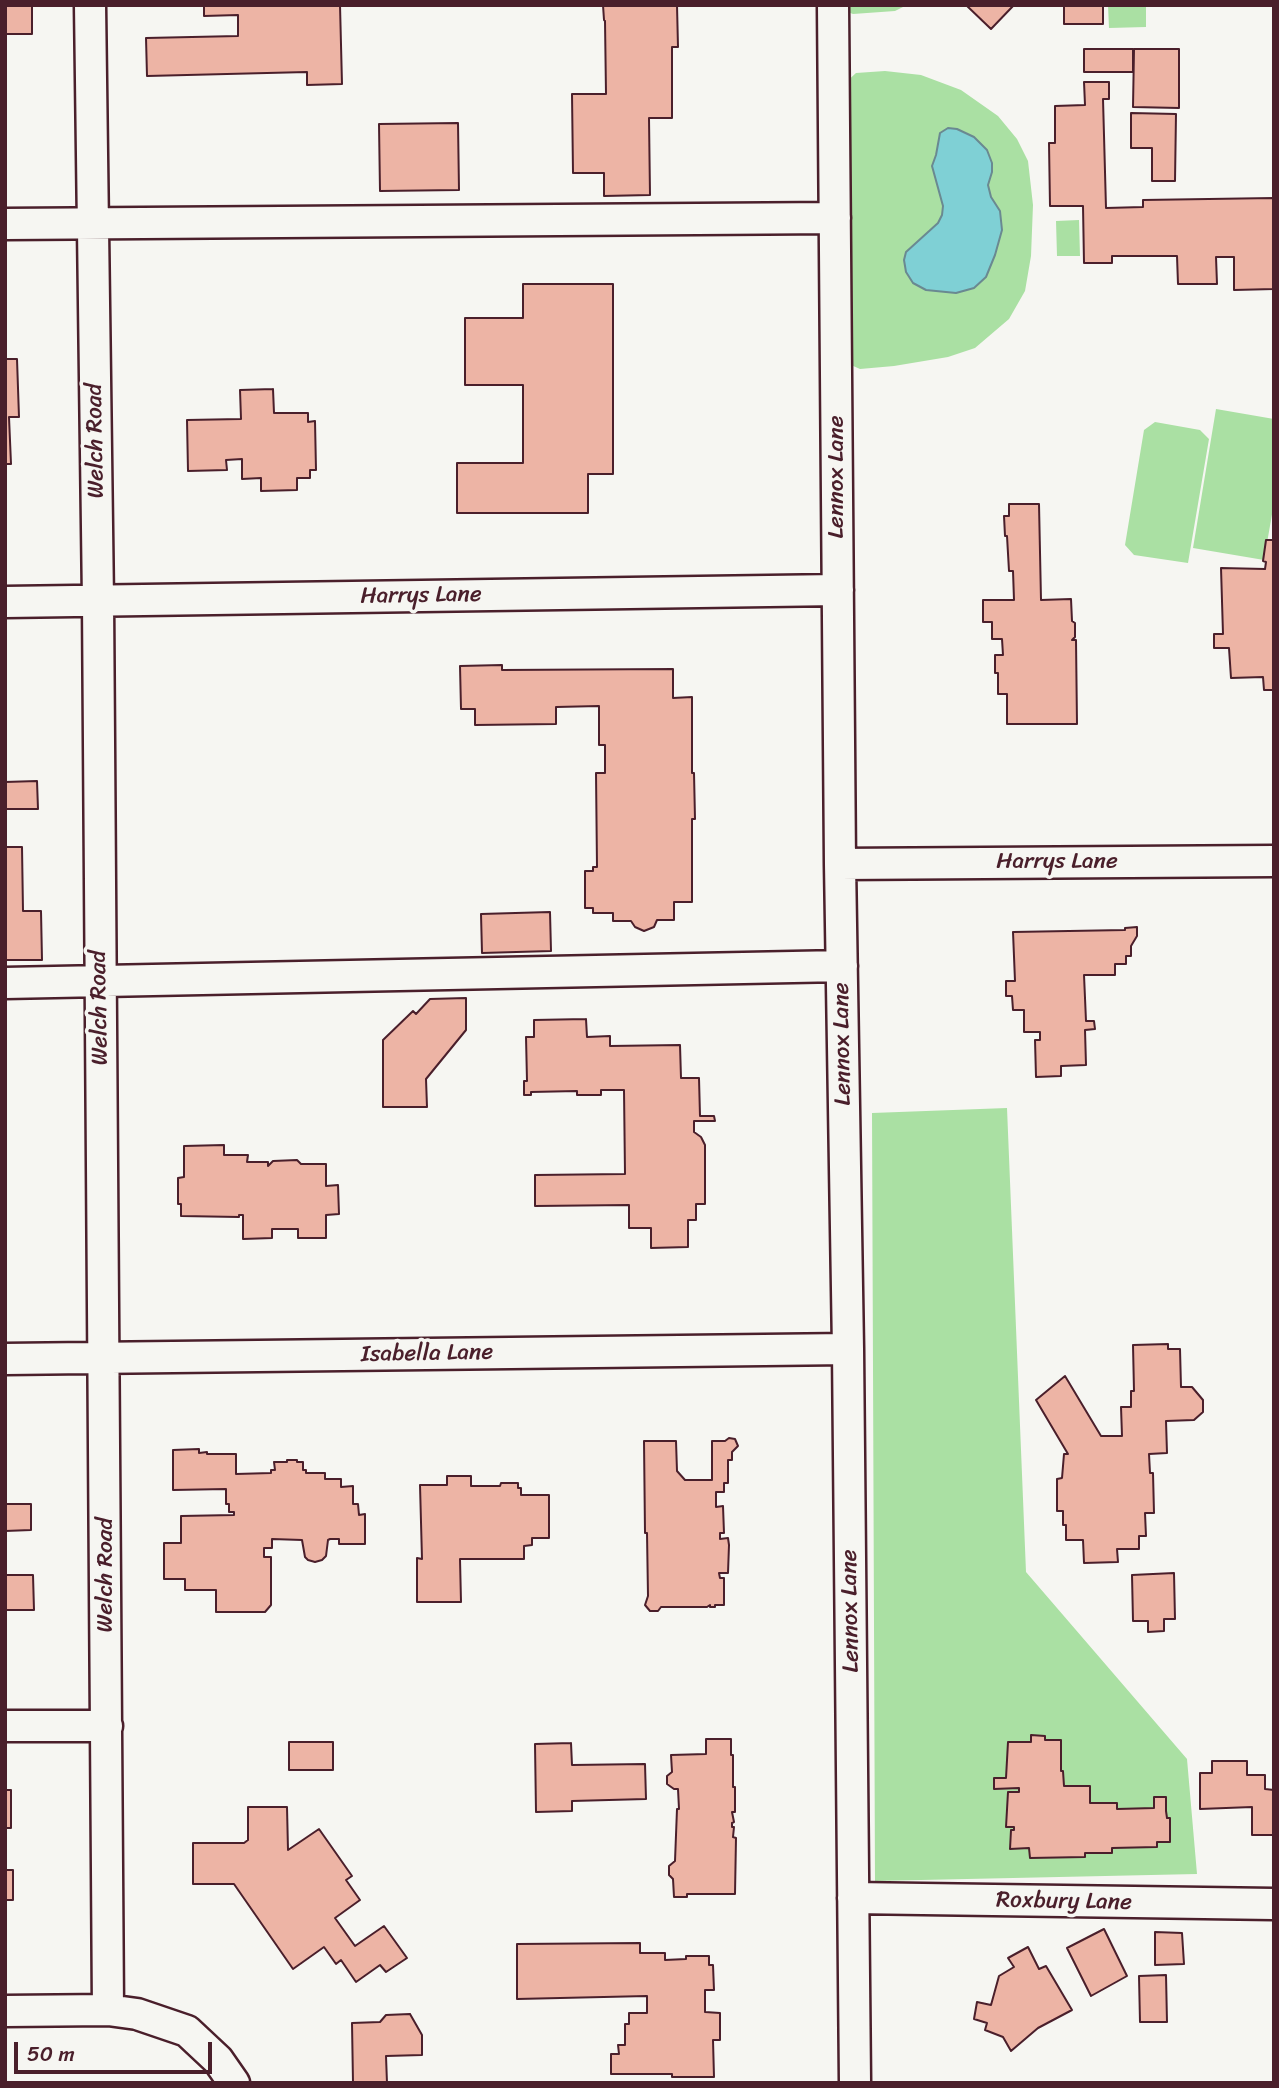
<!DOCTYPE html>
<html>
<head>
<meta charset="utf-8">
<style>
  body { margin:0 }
  #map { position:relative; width:1279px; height:2088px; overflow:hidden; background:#f6f6f2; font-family:Sriracha,sans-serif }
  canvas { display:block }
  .frame { position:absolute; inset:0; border:7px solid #4a1f2b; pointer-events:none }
  .scale { position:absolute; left:14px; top:2042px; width:198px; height:32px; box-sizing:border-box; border:4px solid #4a1f2b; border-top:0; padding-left:9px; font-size:21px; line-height:24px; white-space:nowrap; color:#4a1f2b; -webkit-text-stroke:5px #f6f6f2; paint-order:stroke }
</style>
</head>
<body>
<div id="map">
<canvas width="1279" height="2088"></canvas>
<div class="frame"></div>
<div class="scale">50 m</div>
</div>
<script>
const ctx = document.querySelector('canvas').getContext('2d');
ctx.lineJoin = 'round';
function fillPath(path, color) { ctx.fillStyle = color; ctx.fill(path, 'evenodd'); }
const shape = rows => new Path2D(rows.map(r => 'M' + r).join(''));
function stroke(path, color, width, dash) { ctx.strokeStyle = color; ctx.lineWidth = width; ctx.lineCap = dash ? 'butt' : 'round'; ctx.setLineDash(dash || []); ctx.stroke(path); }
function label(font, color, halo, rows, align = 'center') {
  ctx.font = font + ' Sriracha,sans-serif'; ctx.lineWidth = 7; ctx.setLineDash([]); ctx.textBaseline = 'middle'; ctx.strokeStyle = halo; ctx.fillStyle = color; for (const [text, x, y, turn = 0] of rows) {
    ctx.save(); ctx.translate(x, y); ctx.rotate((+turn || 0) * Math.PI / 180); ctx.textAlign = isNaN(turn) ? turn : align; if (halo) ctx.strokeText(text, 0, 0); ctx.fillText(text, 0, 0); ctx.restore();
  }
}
const green = shape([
  [842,5,907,5,895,11,853,14,842,10],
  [1108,5,1146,5,1146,27,1109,28],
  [885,71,921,75,961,90,998,116,1017,139,1028,161,1033,205,1031,256,1025,291,1009,319,975,348,948,357,894,366,860,369,851,365,842,292,842,86,856,73],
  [1079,220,1080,256,1057,256,1056,221],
  [1216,409,1274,419,1274,503,1264,560,1193,548],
  [1155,422,1200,430,1209,439,1188,563,1134,555,1125,545,1144,430],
  [1007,1108,1026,1572,1187,1759,1197,1874,875,1881,872,1113]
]);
const water = shape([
  [948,128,957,129,974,137,987,150,992,163,992,172,988,185,991,197,1000,211,1002,230,995,255,986,277,974,288,956,293,926,290,913,283,906,272,904,260,906,252,938,223,942,215,943,206,932,166,936,155,940,133,948,128]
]);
const building = shape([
  [5,5,32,5,32,34,5,34,5,5],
  [204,5,340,5,342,84,307,85,307,72,147,76,146,38,238,36,238,15,204,16,204,5],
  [603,5,677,5,678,47,672,47,672,118,649,118,650,195,604,196,604,173,573,173,572,94,606,94,605,21,604,20,603,5],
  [966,5,1014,5,991,29,966,5],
  [1064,5,1103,5,1103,24,1064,24,1064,5],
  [1084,49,1133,49,1133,72,1084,72,1084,49],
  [1134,49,1179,49,1179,108,1133,107,1134,49],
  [1084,82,1109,82,1109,99,1103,99,1106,208,1143,207,1143,200,1274,198,1274,289,1234,290,1234,257,1216,257,1217,284,1178,284,1177,256,1112,256,1112,263,1084,263,1083,206,1050,206,1049,143,1055,143,1055,106,1085,105,1084,82],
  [1131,113,1176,114,1175,181,1152,181,1152,148,1131,148,1131,113],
  [458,123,459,190,380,191,379,124,458,123],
  [523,284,613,284,613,474,588,474,588,513,457,513,457,463,523,463,523,385,465,385,465,318,523,318,523,284],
  [5,359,17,359,19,417,9,417,11,464,5,464,5,359],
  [273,389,274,413,308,413,308,422,315,421,316,470,310,470,310,478,297,478,297,490,261,491,261,478,242,479,242,459,226,460,227,470,188,471,187,420,241,419,240,390,273,389],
  [1009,504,1039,504,1041,600,1071,599,1072,621,1075,623,1075,637,1072,640,1076,640,1077,724,1007,724,1007,694,998,694,998,673,995,673,995,655,1003,655,1002,639,992,639,992,622,983,622,983,600,1014,600,1013,571,1009,571,1007,536,1005,536,1004,516,1009,516,1009,504],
  [1266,540,1274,540,1274,690,1264,690,1263,677,1231,678,1229,648,1214,648,1214,634,1223,634,1221,568,1265,569,1266,562,1263,561,1266,540],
  [502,665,502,670,673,669,673,698,692,697,692,773,694,773,695,819,692,819,692,902,674,902,674,920,657,920,654,927,644,931,635,927,631,921,613,921,613,913,593,913,593,908,585,908,585,871,593,871,593,867,597,867,596,773,605,773,605,745,599,745,599,706,556,707,556,724,475,725,475,709,461,709,460,666,502,665],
  [5,773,5,782,37,781,38,809,5,809,5,773],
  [5,847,22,847,23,911,41,911,42,960,5,960,5,847],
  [550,912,551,951,482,953,481,914,550,912],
  [1137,927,1137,936,1131,946,1131,956,1126,956,1126,964,1115,964,1115,975,1084,975,1086,1021,1094,1021,1095,1029,1085,1030,1086,1065,1061,1066,1061,1076,1036,1077,1035,1040,1040,1040,1040,1032,1024,1032,1024,1010,1013,1010,1012,996,1006,996,1006,981,1015,981,1013,932,1125,930,1125,928,1137,927],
  [466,998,466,1030,426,1079,427,1107,383,1107,383,1040,413,1011,416,1014,430,999,466,998],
  [586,1019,587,1037,610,1036,610,1046,680,1045,681,1078,699,1078,700,1116,714,1116,715,1121,694,1121,694,1132,701,1137,705,1145,705,1204,696,1204,696,1220,688,1220,688,1247,651,1248,651,1228,629,1228,629,1205,535,1206,535,1175,625,1174,624,1090,601,1090,601,1095,577,1095,577,1091,531,1092,531,1095,524,1095,524,1081,527,1081,526,1037,534,1037,534,1020,586,1019],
  [224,1145,224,1155,248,1155,247,1162,268,1162,268,1166,273,1161,297,1160,301,1164,326,1164,326,1186,338,1185,339,1214,326,1215,326,1238,298,1238,298,1229,272,1229,272,1238,243,1239,243,1215,239,1215,239,1217,181,1216,181,1204,178,1204,178,1178,184,1177,184,1146,224,1145],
  [1168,1344,1168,1349,1180,1349,1181,1387,1192,1387,1203,1400,1203,1412,1194,1420,1166,1421,1167,1453,1149,1454,1150,1473,1153,1473,1154,1513,1145,1513,1146,1536,1139,1536,1139,1549,1117,1549,1118,1562,1084,1563,1083,1540,1066,1540,1066,1525,1063,1525,1063,1511,1057,1511,1057,1479,1062,1478,1064,1454,1068,1454,1036,1400,1065,1376,1101,1436,1122,1436,1121,1407,1131,1407,1131,1391,1134,1391,1133,1345,1168,1344],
  [729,1438,735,1439,738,1446,732,1452,732,1460,728,1460,728,1483,724,1483,724,1492,716,1492,716,1507,723,1506,724,1533,720,1533,720,1539,728,1538,729,1545,728,1573,719,1573,720,1578,724,1578,724,1605,715,1605,715,1607,710,1607,710,1605,707,1607,661,1607,658,1611,650,1611,645,1605,648,1596,647,1533,645,1533,644,1441,676,1441,677,1471,685,1480,712,1480,712,1441,725,1441,729,1438],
  [199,1449,199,1453,207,1452,207,1454,236,1454,236,1474,271,1473,271,1470,275,1470,274,1462,287,1462,287,1460,297,1460,297,1462,303,1462,303,1470,306,1470,306,1473,325,1473,325,1479,341,1479,341,1487,353,1486,353,1504,358,1504,359,1515,365,1514,365,1544,339,1544,339,1539,330,1539,328,1540,326,1556,322,1560,315,1562,308,1560,305,1557,302,1540,272,1539,272,1548,264,1548,264,1557,271,1557,271,1605,265,1612,216,1612,216,1590,185,1590,185,1579,164,1579,164,1543,181,1543,181,1516,234,1515,234,1512,229,1512,229,1504,226,1504,226,1489,173,1490,173,1450,199,1449],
  [447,1476,471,1476,471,1486,500,1486,501,1483,518,1483,518,1488,521,1488,521,1495,549,1495,549,1538,532,1538,532,1545,524,1546,524,1559,460,1559,461,1602,417,1602,417,1558,422,1559,420,1485,447,1485,447,1476],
  [5,1504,31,1504,31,1530,5,1531,5,1504],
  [1174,1573,1175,1619,1164,1619,1164,1631,1148,1632,1148,1621,1133,1621,1132,1575,1174,1573],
  [5,1575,33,1575,34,1610,5,1610,5,1575],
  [1031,1735,1045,1736,1045,1740,1061,1740,1061,1771,1063,1771,1064,1786,1090,1786,1090,1803,1117,1803,1117,1809,1154,1808,1154,1797,1166,1797,1166,1811,1167,1818,1170,1818,1170,1842,1157,1842,1157,1847,1112,1848,1112,1853,1085,1853,1085,1857,1030,1858,1029,1848,1010,1849,1011,1830,1014,1830,1014,1827,1006,1827,1008,1792,1019,1792,1019,1788,994,1789,994,1778,1006,1778,1008,1742,1031,1742,1031,1735],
  [706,1739,731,1739,731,1755,733,1755,733,1787,735,1787,735,1812,732,1812,734,1822,732,1823,732,1827,734,1827,733,1837,736,1838,735,1894,687,1894,687,1897,674,1897,673,1879,669,1875,669,1866,675,1861,677,1809,679,1809,678,1789,674,1789,667,1784,667,1776,672,1772,671,1755,706,1754,706,1739],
  [289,1742,333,1742,333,1770,289,1770,289,1742],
  [571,1743,572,1765,645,1764,646,1799,572,1801,572,1811,536,1812,535,1744,571,1743],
  [1212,1761,1247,1761,1247,1775,1265,1775,1265,1789,1274,1790,1274,1835,1252,1835,1252,1807,1200,1809,1200,1773,1212,1773,1212,1761],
  [5,1790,11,1790,11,1828,5,1828,5,1790],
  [248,1807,287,1807,288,1850,319,1829,352,1876,346,1880,360,1900,335,1918,355,1946,384,1926,407,1958,386,1972,380,1965,356,1982,341,1960,336,1964,324,1947,293,1969,234,1884,193,1884,193,1843,244,1843,248,1840,248,1807],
  [5,1870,13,1870,13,1900,5,1900,5,1870],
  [1104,1929,1127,1976,1091,1996,1067,1948,1104,1929],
  [1155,1932,1182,1933,1184,1964,1155,1965,1155,1932],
  [640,1943,640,1953,665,1953,665,1960,686,1959,686,1956,709,1956,709,1965,713,1965,714,1990,705,1990,705,2012,720,2013,720,2040,713,2040,714,2077,672,2077,672,2074,611,2074,611,2054,619,2054,618,2045,625,2045,625,2024,629,2024,629,2013,647,2013,647,1996,517,1999,517,1944,640,1943],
  [1028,1947,1039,1969,1046,1966,1072,2010,1038,2028,1011,2051,1003,2037,985,2030,987,2023,974,2019,977,2002,991,2005,999,1976,1014,1967,1008,1958,1028,1947],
  [1166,1975,1167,2022,1140,2022,1139,1976,1166,1975],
  [410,2014,422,2035,422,2055,386,2056,387,2083,353,2083,352,2023,380,2022,386,2015,410,2014]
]);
const minor = shape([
  [90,5,98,601,108,2010],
  [833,5,840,864,848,1349,855,2083],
  [5,224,835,218],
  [5,602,838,590],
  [840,864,1274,861],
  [5,983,842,966],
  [5,1359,848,1349],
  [5,1726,107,1726],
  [853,1898,1274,1904],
  [5,2011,108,2010,137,2014,187,2031,218,2060,234,2083]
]);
const streetNames = [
  ["Welch Road",96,441,-91],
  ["Lennox Lane",837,477,-90],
  ["Harrys Lane",421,596,-1],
  ["Harrys Lane",1057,862],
  ["Welch Road",100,1008,-91],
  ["Lennox Lane",843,1044,-91],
  ["Isabella Lane",427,1354,-1],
  ["Welch Road",106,1575,-90],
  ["Lennox Lane",851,1611,-91],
  ["Roxbury Lane",1064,1902,1]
];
fillPath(green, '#aae0a3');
fillPath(water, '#7fd0d5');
stroke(water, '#6a8991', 2);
fillPath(building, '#edb4a5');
stroke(building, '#4a1f2b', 2);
stroke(minor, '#4a1f2b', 35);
stroke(minor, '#f6f6f2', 30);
label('23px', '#4a1f2b', '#f6f6f2', streetNames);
</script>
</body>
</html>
